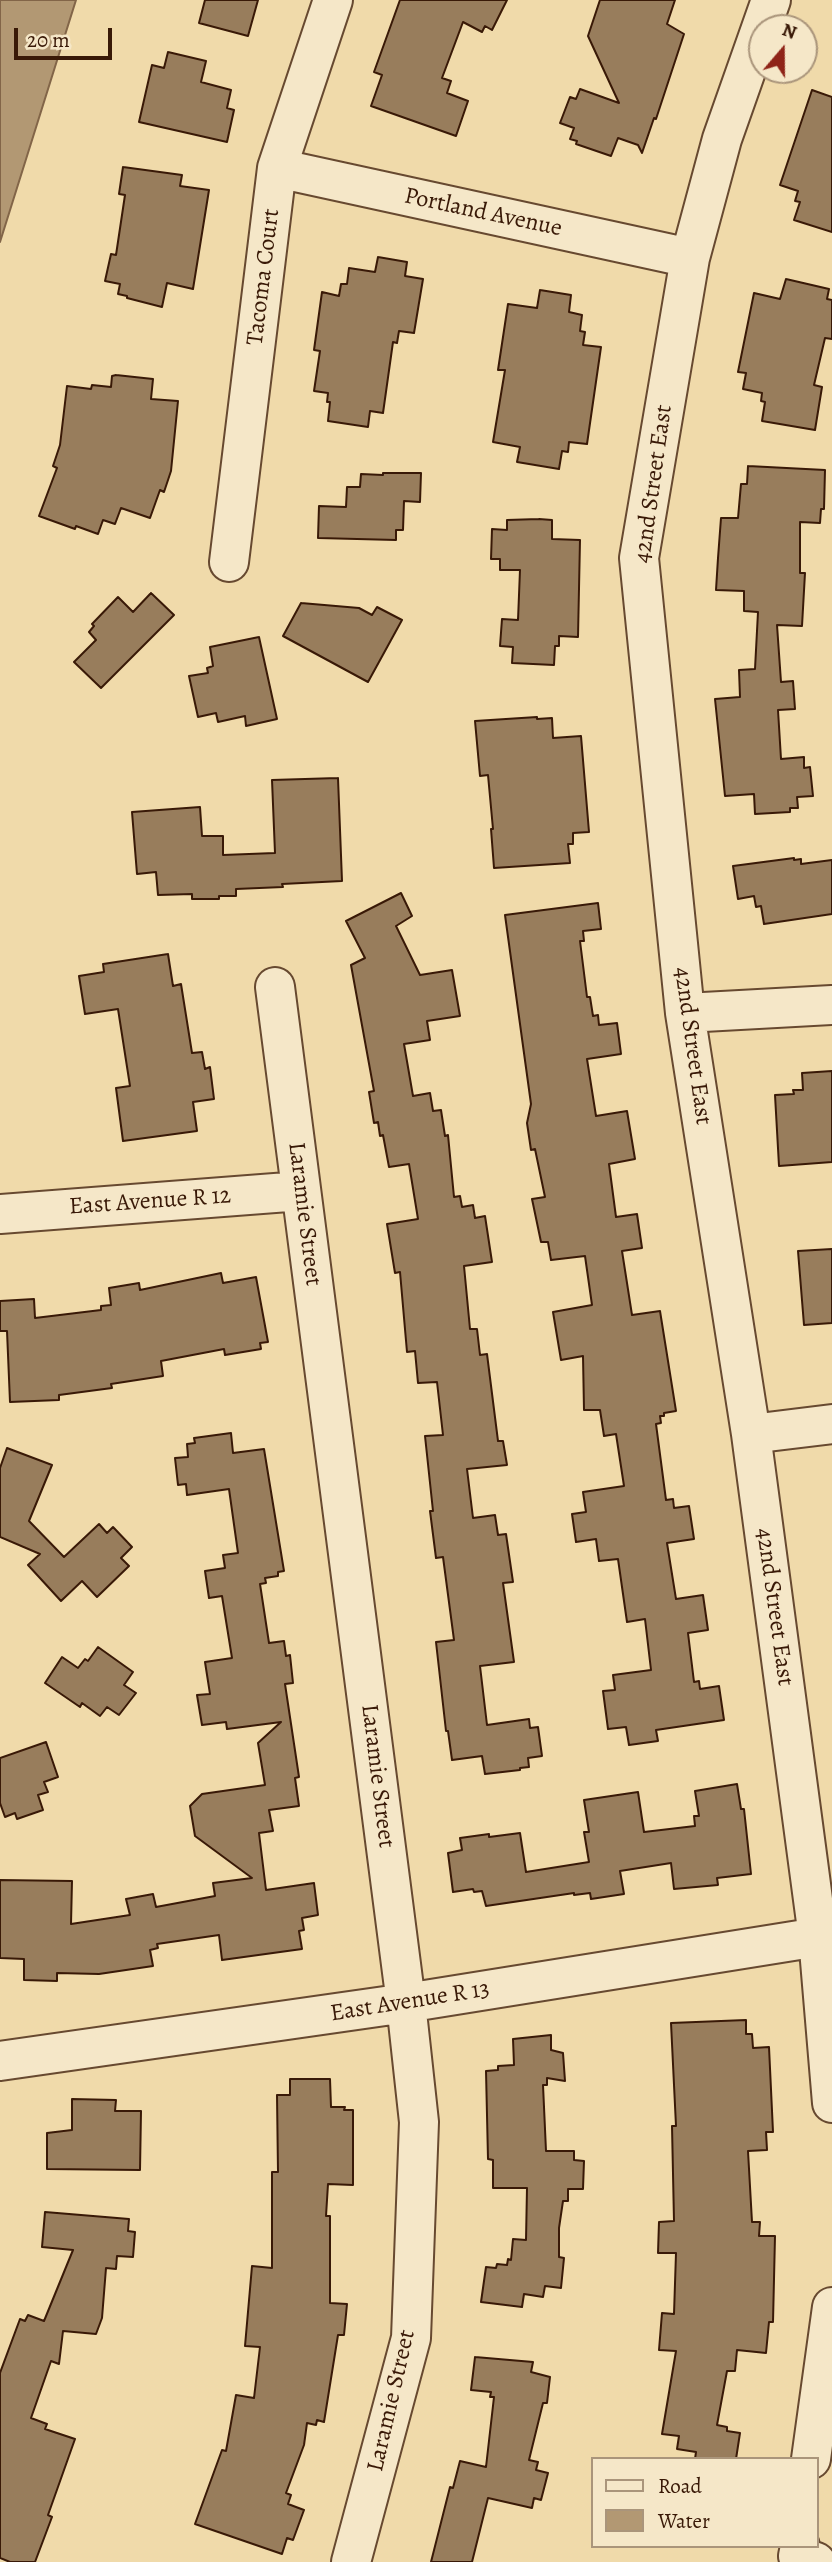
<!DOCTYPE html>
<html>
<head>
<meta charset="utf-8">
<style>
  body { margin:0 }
  #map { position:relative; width:832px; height:2562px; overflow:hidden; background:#f0daaa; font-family:Alegreya,serif }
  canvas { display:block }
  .legend { position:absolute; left:591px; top:2457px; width:228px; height:91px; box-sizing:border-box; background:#f5e7c8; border:2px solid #aa957b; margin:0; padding:9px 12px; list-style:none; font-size:21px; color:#391907 }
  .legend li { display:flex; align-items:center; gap:14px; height:35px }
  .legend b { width:35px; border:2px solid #aa957b }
  .north { position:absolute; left:748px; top:14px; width:70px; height:70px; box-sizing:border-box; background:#f5e7c8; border:2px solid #aa957b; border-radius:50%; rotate:20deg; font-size:19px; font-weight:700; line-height:28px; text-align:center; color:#391907 }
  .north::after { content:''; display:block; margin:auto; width:24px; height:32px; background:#8f2418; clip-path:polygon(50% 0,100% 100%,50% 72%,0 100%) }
  .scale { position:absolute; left:14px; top:28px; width:98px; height:32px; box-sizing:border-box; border:4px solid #391907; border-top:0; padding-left:9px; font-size:21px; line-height:24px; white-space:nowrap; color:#391907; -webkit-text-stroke:5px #f5e7c8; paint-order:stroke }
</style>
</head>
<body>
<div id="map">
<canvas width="832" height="2562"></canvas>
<ul class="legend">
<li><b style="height:9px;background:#f5e7c8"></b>Road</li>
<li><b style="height:19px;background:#b29873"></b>Water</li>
</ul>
<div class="north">N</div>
<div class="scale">20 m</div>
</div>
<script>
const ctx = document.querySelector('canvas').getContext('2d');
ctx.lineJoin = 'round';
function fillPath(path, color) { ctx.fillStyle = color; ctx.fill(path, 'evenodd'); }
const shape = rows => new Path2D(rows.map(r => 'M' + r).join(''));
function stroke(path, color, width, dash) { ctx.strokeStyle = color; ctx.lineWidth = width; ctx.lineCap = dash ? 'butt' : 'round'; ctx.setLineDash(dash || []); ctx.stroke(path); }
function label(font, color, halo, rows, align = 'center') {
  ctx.font = font + ' Alegreya,serif'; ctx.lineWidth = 5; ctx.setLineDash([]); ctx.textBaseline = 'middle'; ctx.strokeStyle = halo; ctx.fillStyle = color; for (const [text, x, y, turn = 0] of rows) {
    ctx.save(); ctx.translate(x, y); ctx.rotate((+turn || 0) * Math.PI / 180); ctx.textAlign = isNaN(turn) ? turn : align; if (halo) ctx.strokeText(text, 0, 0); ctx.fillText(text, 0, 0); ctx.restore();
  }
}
const water = shape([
  [0,0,76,0,0,242,0,0]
]);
const building = shape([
  [205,0,258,0,248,36,199,23,205,0],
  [400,0,507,0,492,30,485,26,482,32,463,22,442,78,451,81,447,93,468,101,456,136,371,106,382,75,374,72,400,0],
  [600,0,675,0,667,24,684,34,656,119,654,118,642,153,638,145,618,138,611,156,576,144,577,141,570,139,574,128,560,123,570,97,576,99,580,89,619,103,588,36,600,0],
  [168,52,206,61,201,82,231,90,227,108,234,110,227,142,139,122,152,65,164,68,168,52],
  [812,90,832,97,832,232,794,220,800,202,795,201,798,191,780,185,812,90],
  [123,167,182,175,180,186,209,190,193,289,167,283,162,307,127,298,127,296,118,294,120,284,105,281,111,254,116,255,125,195,119,194,123,167],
  [378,257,407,262,405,276,423,279,414,333,399,331,397,343,393,342,383,413,370,411,368,427,328,421,330,402,327,402,328,393,314,391,320,351,314,350,322,292,339,296,341,284,347,284,349,268,375,272,378,257],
  [786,279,829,289,827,299,832,300,832,339,825,338,814,385,822,387,815,430,762,421,765,402,761,401,762,393,743,389,746,373,738,372,754,293,780,299,786,279],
  [540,290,571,295,569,312,582,315,580,331,585,332,583,345,601,347,587,444,569,442,568,452,562,451,559,469,517,462,520,447,493,442,505,370,498,370,508,304,537,308,540,290],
  [116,375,153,379,151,399,178,401,171,471,164,492,160,490,150,518,121,508,115,524,103,520,98,534,76,526,75,529,39,516,57,468,53,466,60,445,67,386,91,389,92,385,111,387,112,376,116,375],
  [748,466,825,470,824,509,821,509,820,523,800,522,800,573,805,573,802,626,777,625,781,682,793,681,795,709,778,710,781,759,804,757,804,768,810,767,813,796,797,797,798,808,790,808,790,812,755,814,754,794,725,796,715,699,740,697,739,670,755,669,758,612,744,611,744,591,716,590,718,558,721,518,738,518,741,484,747,484,748,466],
  [383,473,421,473,420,502,404,501,403,530,396,530,396,540,318,538,319,506,346,507,347,487,360,487,361,474,383,475,383,473],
  [539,519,552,520,552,539,580,540,578,637,559,636,559,646,555,646,554,665,512,663,513,647,500,646,502,619,518,620,520,570,500,570,500,559,491,559,492,529,507,530,507,520,539,519],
  [151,593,174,615,101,688,74,662,96,640,89,632,94,626,92,624,118,597,133,612,151,593],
  [301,603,359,608,372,615,377,607,402,620,368,682,283,636,301,603],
  [259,637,277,719,246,726,245,716,218,722,216,713,198,717,189,676,208,673,207,668,213,666,210,647,259,637],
  [537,717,537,719,552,718,553,738,581,736,589,832,573,833,573,844,568,844,570,863,494,868,491,829,493,829,488,775,480,776,475,721,537,717],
  [338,778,342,881,282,884,283,887,236,889,236,896,219,896,219,899,192,899,192,894,158,895,156,872,137,874,132,812,200,807,202,836,223,836,223,855,275,853,272,780,338,778],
  [794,858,794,860,801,859,801,864,832,860,832,914,764,924,761,906,756,907,754,896,738,899,733,866,794,858],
  [401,893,412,916,396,926,420,975,452,970,460,1016,427,1021,430,1040,404,1044,413,1096,430,1093,433,1111,441,1110,445,1136,448,1135,454,1197,460,1196,462,1207,473,1205,475,1218,485,1216,492,1262,464,1266,470,1329,477,1329,480,1355,487,1354,498,1441,503,1441,507,1465,467,1469,473,1518,495,1515,498,1535,506,1534,513,1582,503,1583,514,1662,480,1666,487,1725,529,1719,530,1728,538,1727,542,1756,528,1758,529,1767,520,1768,520,1770,485,1774,482,1756,452,1760,448,1731,446,1731,436,1642,454,1640,443,1557,436,1558,430,1511,433,1511,425,1436,443,1435,437,1382,418,1383,415,1351,407,1352,400,1272,395,1273,387,1224,418,1219,409,1164,389,1167,383,1135,380,1136,378,1122,374,1123,369,1092,374,1091,351,965,365,958,346,921,401,893],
  [598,903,601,929,583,931,584,941,580,941,587,997,590,997,593,1016,598,1015,599,1025,617,1023,621,1054,587,1059,596,1116,627,1111,635,1159,609,1164,616,1217,637,1214,642,1248,622,1251,632,1315,660,1311,676,1411,664,1413,664,1416,660,1416,661,1423,656,1424,666,1500,673,1499,674,1508,689,1506,694,1539,667,1543,676,1599,703,1595,708,1630,688,1633,694,1682,699,1681,700,1689,719,1686,724,1720,656,1730,658,1741,629,1745,626,1727,608,1729,603,1691,615,1690,613,1675,651,1670,645,1619,627,1622,618,1559,599,1561,596,1539,576,1542,572,1514,586,1512,583,1492,624,1486,616,1434,604,1436,600,1410,584,1410,583,1356,561,1360,553,1312,592,1305,585,1256,551,1260,548,1242,541,1242,532,1199,545,1197,535,1149,531,1150,527,1123,531,1104,505,915,598,903],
  [168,954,173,986,181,984,192,1053,202,1052,205,1069,210,1067,214,1099,193,1102,197,1131,123,1141,116,1088,130,1086,118,1009,85,1014,79,976,104,972,103,964,168,954],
  [832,1071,832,1162,779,1166,775,1095,794,1094,793,1090,803,1090,802,1073,832,1071],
  [832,1249,832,1323,804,1325,798,1251,832,1249],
  [221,1273,223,1283,256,1277,268,1342,260,1343,261,1349,225,1355,224,1349,161,1361,163,1376,111,1384,112,1388,59,1395,59,1400,10,1402,7,1331,0,1331,0,1301,34,1299,35,1318,101,1310,101,1306,111,1305,109,1288,139,1283,140,1290,221,1273],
  [231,1433,233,1453,264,1449,284,1571,278,1572,278,1576,265,1578,266,1583,260,1584,269,1643,284,1641,286,1656,290,1655,293,1683,285,1684,299,1777,295,1778,299,1806,269,1810,273,1831,259,1833,266,1890,314,1883,318,1915,302,1918,304,1930,299,1931,302,1949,222,1960,219,1935,157,1944,158,1948,150,1950,153,1966,99,1974,57,1973,57,1981,24,1980,24,1959,0,1958,0,1880,72,1881,71,1924,130,1915,126,1899,153,1894,156,1907,215,1896,213,1883,252,1878,195,1836,190,1806,202,1794,265,1785,258,1743,281,1722,227,1729,226,1722,202,1725,197,1695,210,1694,205,1662,232,1658,222,1596,209,1598,205,1571,225,1568,223,1555,238,1553,229,1489,187,1495,186,1484,178,1485,175,1458,188,1457,187,1444,195,1443,194,1438,231,1433],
  [7,1448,52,1465,29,1521,64,1557,99,1524,107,1533,113,1527,132,1547,121,1558,129,1566,97,1597,82,1581,61,1601,28,1565,40,1554,0,1537,0,1468,7,1448],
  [98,1647,133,1672,124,1685,136,1693,119,1715,107,1707,100,1716,82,1703,80,1707,45,1683,62,1657,78,1668,85,1659,88,1661,98,1647],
  [46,1742,58,1777,44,1782,48,1792,38,1795,43,1810,17,1819,15,1813,5,1817,0,1803,0,1758,46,1742],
  [737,1784,741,1809,744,1809,751,1874,717,1878,718,1885,674,1889,671,1863,620,1871,624,1894,591,1899,590,1893,574,1895,574,1893,486,1906,482,1891,474,1892,473,1889,453,1892,448,1853,462,1850,460,1838,489,1834,489,1837,520,1833,526,1872,589,1862,584,1832,589,1832,584,1800,638,1792,644,1832,695,1826,694,1816,699,1816,695,1791,737,1784],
  [746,2020,746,2034,752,2034,753,2048,769,2047,773,2132,766,2132,767,2150,748,2151,752,2222,760,2222,759,2236,775,2236,773,2322,769,2322,766,2353,737,2350,735,2371,727,2371,717,2425,727,2427,727,2431,740,2433,736,2459,695,2459,696,2452,677,2449,679,2436,662,2434,676,2351,659,2350,662,2313,674,2314,676,2253,658,2253,659,2222,674,2221,672,2126,676,2126,671,2023,746,2020],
  [551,2035,551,2050,563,2053,565,2081,547,2078,547,2085,543,2085,546,2151,574,2151,574,2160,584,2161,583,2189,568,2189,568,2201,563,2201,559,2228,559,2257,564,2258,561,2288,545,2286,543,2297,524,2294,522,2307,481,2302,486,2267,496,2268,497,2264,507,2265,508,2259,511,2260,513,2239,526,2240,527,2188,493,2188,493,2160,488,2159,486,2071,498,2070,498,2066,514,2065,513,2039,551,2035],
  [290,2079,330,2079,331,2107,345,2107,344,2110,353,2110,353,2185,328,2184,326,2216,330,2216,330,2303,347,2304,344,2335,338,2335,324,2422,317,2420,316,2425,307,2423,304,2445,286,2493,291,2495,288,2504,304,2510,293,2540,287,2538,282,2554,195,2524,222,2450,226,2451,236,2395,254,2398,260,2347,245,2346,252,2266,272,2268,272,2172,278,2172,277,2095,290,2095,290,2079],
  [72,2099,116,2100,115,2111,141,2111,140,2170,47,2169,47,2133,72,2130,72,2099],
  [45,2212,129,2219,128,2231,135,2232,133,2257,117,2256,116,2269,106,2268,102,2318,96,2334,63,2331,59,2364,51,2361,31,2418,47,2424,45,2429,75,2439,48,2515,52,2517,35,2562,10,2562,0,2558,0,2373,20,2319,25,2321,28,2315,44,2321,73,2250,42,2247,45,2212],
  [475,2357,533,2362,531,2372,550,2377,547,2403,543,2403,529,2460,538,2462,536,2470,548,2473,541,2500,534,2498,532,2508,488,2498,472,2562,431,2562,450,2487,453,2488,460,2461,486,2467,494,2397,490,2397,491,2392,471,2390,475,2357]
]);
const minor = shape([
  [771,0,722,139,690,258,639,558,685,1013,751,1434,818,1937,832,2103],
  [277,168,690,258],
  [229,562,277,168,333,0],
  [275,987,406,2003,419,2122,411,2338,351,2562],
  [685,1013,832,1005],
  [0,1214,301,1191],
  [751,1434,832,1424],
  [0,2061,406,2003,818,1937],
  [811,2459,832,2307],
  [800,2546,798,2556,816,2562]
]);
const streetNames = [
  ["Portland Avenue",483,213,12],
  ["Tacoma Court",264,277,-83],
  ["42nd Street East",654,484,-82],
  ["42nd Street East",692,1046,82],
  ["East Avenue R 12",150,1202,-4],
  ["Laramie Street",304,1214,83],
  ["42nd Street East",774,1607,82],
  ["Laramie Street",377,1776,83],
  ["East Avenue R 13",410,2002,-9],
  ["Laramie Street",392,2401,-77]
];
fillPath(water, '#b29873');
stroke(water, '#826548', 2);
fillPath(building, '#987d5c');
stroke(building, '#391907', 2);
stroke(minor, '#674930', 42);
stroke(minor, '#f5e7c8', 38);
label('24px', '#391907', '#f5e7c8', streetNames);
</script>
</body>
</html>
